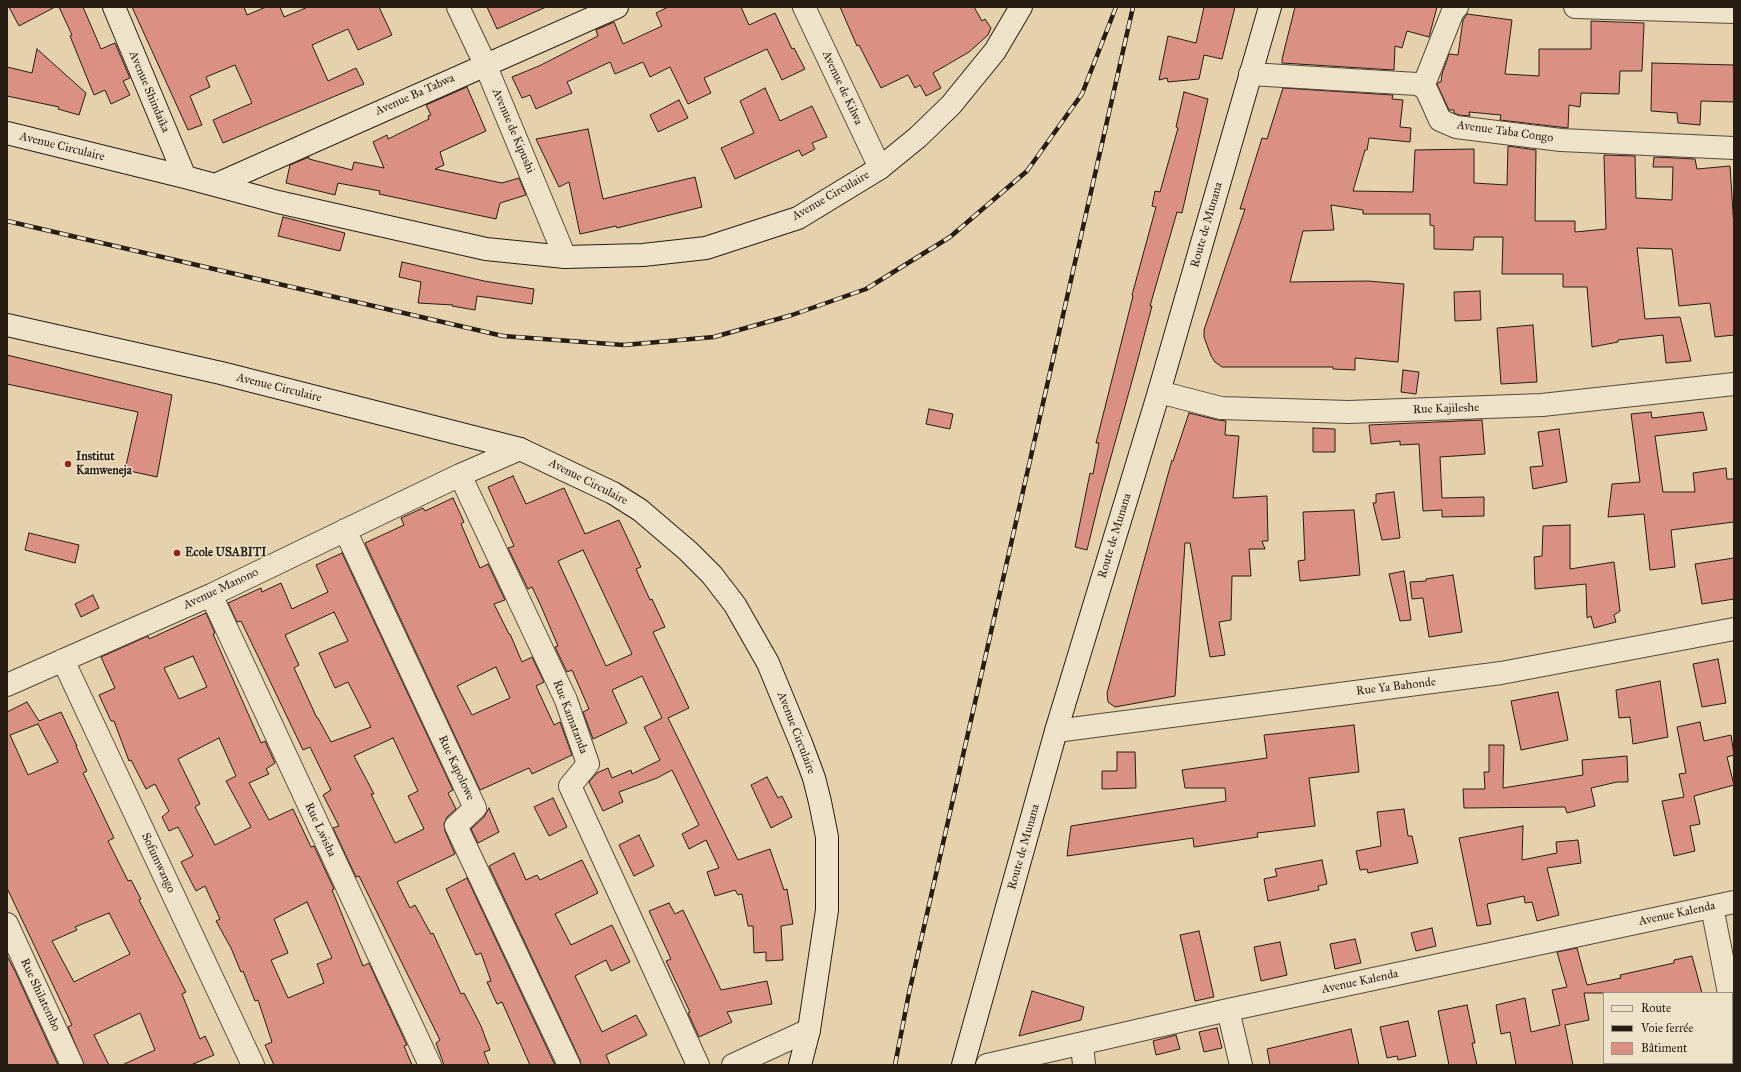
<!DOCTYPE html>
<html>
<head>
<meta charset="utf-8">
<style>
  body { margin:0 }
  #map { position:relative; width:1741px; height:1072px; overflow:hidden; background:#e5d2ac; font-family:"IM FELL Great Primer",serif }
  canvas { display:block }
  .frame { position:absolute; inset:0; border:8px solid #271d13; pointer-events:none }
  .legend { position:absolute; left:1603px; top:992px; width:130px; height:72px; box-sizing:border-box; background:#eee2c9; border:1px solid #9e9380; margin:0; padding:5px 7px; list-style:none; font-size:12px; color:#271d13 }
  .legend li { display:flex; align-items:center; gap:8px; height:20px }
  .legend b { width:20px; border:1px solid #9e9380 }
</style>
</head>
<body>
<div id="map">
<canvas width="1741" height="1072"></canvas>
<div class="frame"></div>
<ul class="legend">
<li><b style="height:5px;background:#eee2c9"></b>Route</li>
<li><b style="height:5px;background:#271d13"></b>Voie ferrée</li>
<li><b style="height:11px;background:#db9084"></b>Bâtiment</li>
</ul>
</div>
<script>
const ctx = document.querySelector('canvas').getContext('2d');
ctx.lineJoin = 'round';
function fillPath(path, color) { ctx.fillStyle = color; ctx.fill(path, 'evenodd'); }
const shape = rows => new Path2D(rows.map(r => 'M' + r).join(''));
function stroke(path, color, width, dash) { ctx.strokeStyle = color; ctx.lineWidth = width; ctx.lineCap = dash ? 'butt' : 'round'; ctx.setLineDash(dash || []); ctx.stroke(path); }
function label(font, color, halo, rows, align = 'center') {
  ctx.font = font + ' "IM FELL Great Primer",serif'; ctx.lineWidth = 3; ctx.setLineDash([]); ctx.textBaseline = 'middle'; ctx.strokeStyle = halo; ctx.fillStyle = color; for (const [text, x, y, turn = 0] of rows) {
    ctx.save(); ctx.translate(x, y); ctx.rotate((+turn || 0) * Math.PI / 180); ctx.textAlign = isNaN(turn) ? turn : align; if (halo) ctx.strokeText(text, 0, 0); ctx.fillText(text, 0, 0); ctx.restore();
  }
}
const building = shape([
  [9,7,55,7,19,26,9,7],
  [59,7,83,7,101,49,115,43,130,78,123,81,130,95,111,104,105,90,94,95,70,36,72,35,59,7],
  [132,7,244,7,247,15,266,7,280,7,284,17,308,7,379,7,392,35,358,50,348,29,312,45,328,81,356,68,364,84,223,143,213,120,252,103,235,65,206,77,210,87,190,96,202,125,188,130,132,7],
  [487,7,546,7,497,29,487,7],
  [668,7,741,7,749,25,775,13,792,49,794,48,805,69,782,80,767,49,704,78,711,93,688,104,670,67,650,77,643,62,615,74,610,62,567,82,572,93,536,109,530,95,522,98,512,77,539,66,598,36,596,30,614,22,623,44,662,26,656,13,668,7],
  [840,7,974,7,982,21,985,19,991,28,988,35,969,52,933,73,941,88,926,96,920,85,915,88,908,75,881,88,859,45,857,46,840,7],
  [1204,7,1235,7,1222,59,1204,55,1199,79,1168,82,1167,78,1159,80,1168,36,1196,43,1204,7],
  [1295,7,1437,7,1429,37,1407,31,1402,48,1395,46,1394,70,1282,63,1282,59,1295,7],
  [1467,14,1512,20,1505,74,1539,76,1539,49,1591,49,1591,21,1644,23,1642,71,1620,71,1619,94,1581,93,1580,107,1569,105,1568,128,1500,120,1501,115,1469,112,1470,116,1459,115,1454,113,1454,110,1449,110,1437,84,1439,82,1441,82,1442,74,1449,54,1458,55,1463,20,1467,14],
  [37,49,86,93,79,115,58,109,59,107,7,96,7,67,32,73,37,49],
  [1652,63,1734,65,1734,102,1701,101,1700,125,1678,123,1677,113,1651,111,1652,63],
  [467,87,486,131,440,152,444,165,435,169,502,183,519,178,526,195,500,203,496,219,379,194,380,191,338,183,335,195,286,183,290,165,309,157,309,159,352,170,354,162,384,168,373,142,387,135,388,139,429,119,428,116,431,115,426,105,467,87],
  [765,88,780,121,812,106,827,137,812,143,815,149,802,156,799,150,735,179,721,148,754,133,740,101,765,88],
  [1283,88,1393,95,1392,99,1403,100,1400,127,1411,128,1410,142,1369,138,1367,150,1365,150,1353,191,1413,192,1415,150,1474,149,1474,183,1507,185,1508,146,1536,150,1535,221,1575,221,1575,232,1606,229,1604,155,1635,156,1636,198,1672,200,1673,167,1653,167,1654,157,1695,159,1697,169,1730,166,1734,228,1734,335,1715,337,1710,303,1679,306,1672,249,1637,248,1645,319,1680,317,1691,361,1666,363,1663,335,1618,340,1618,342,1592,347,1587,287,1563,287,1563,274,1502,274,1503,237,1474,237,1473,250,1434,249,1434,226,1430,225,1430,214,1363,214,1363,210,1331,205,1334,230,1303,231,1290,282,1368,281,1404,284,1398,362,1355,358,1355,370,1333,369,1333,367,1222,367,1215,362,1211,356,1204,337,1204,330,1245,209,1240,209,1262,138,1267,139,1283,88],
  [1184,92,1208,99,1182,213,1177,212,1150,306,1152,306,1135,370,1101,493,1087,550,1075,547,1090,473,1093,474,1099,443,1096,443,1133,296,1132,295,1156,207,1152,206,1155,191,1160,192,1178,128,1176,127,1184,92],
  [679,100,688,118,658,132,650,115,679,100],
  [588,129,603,199,695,177,702,207,617,228,616,226,580,234,569,182,559,187,536,139,588,129],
  [283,217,345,233,340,251,278,236,283,217],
  [402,262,484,281,534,289,532,304,477,296,475,310,452,306,453,305,418,303,421,282,399,277,402,262],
  [1480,291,1481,320,1455,321,1454,292,1480,291],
  [1533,325,1537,382,1501,384,1497,328,1533,325],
  [7,355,172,395,157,477,125,470,138,412,7,384,7,355],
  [1403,370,1419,372,1416,394,1401,392,1403,370],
  [929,409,953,414,950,429,926,424,929,409],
  [1651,412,1652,418,1703,412,1707,430,1655,436,1663,492,1695,492,1693,473,1726,468,1727,479,1734,479,1734,522,1671,530,1675,567,1650,570,1644,514,1608,517,1612,484,1640,482,1631,414,1651,412],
  [1189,413,1218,420,1226,421,1225,435,1239,436,1233,498,1267,496,1268,541,1262,541,1265,549,1249,549,1251,576,1232,576,1231,620,1219,622,1225,655,1210,657,1190,543,1185,543,1175,696,1115,707,1108,702,1107,693,1172,460,1173,461,1189,413],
  [1482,420,1485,454,1440,457,1442,498,1484,497,1484,516,1442,517,1442,510,1423,511,1419,444,1400,445,1400,441,1371,444,1369,425,1482,420],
  [1313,428,1335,429,1335,452,1313,452,1313,428],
  [1559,429,1567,482,1533,489,1530,467,1543,466,1538,432,1559,429],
  [513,476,526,504,564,488,585,534,619,520,641,567,636,569,650,600,652,599,665,627,653,632,689,708,668,718,738,860,770,849,784,890,787,889,793,924,781,926,783,960,766,961,766,952,754,953,753,926,748,926,742,894,738,895,735,890,715,896,707,872,719,868,706,840,689,849,682,834,699,825,672,770,657,778,619,792,623,802,603,811,589,782,597,773,608,768,612,778,631,770,632,774,660,760,644,727,662,718,642,676,612,690,627,723,593,739,583,712,589,709,572,670,567,672,555,647,558,646,541,606,532,587,528,589,508,548,514,546,488,487,513,476],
  [583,550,632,654,606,666,558,561,583,550],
  [1394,492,1400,538,1382,540,1373,503,1376,503,1376,494,1394,492],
  [453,498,464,522,461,524,480,568,488,564,505,600,494,604,509,634,510,634,522,662,532,657,544,682,536,686,554,725,560,722,572,755,532,774,529,768,480,790,365,543,404,525,401,518,423,508,425,511,453,498],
  [496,667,510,698,472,715,457,686,496,667],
  [1354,510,1360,575,1300,581,1298,561,1305,560,1303,512,1354,510],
  [1570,525,1570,569,1614,562,1620,611,1614,615,1616,622,1594,628,1591,616,1587,618,1586,584,1535,589,1534,557,1542,556,1543,526,1570,525],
  [29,533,79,545,75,563,25,550,29,533],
  [342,553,453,790,448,793,456,809,447,817,444,824,445,831,455,854,397,882,410,908,415,905,431,934,433,933,461,994,464,993,481,1026,490,1050,484,1052,489,1065,444,1065,436,1043,440,1040,359,876,356,877,333,828,339,826,323,795,331,790,310,747,303,750,241,621,237,622,228,603,261,588,262,592,281,583,292,609,328,592,316,565,342,553],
  [334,612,348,641,319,653,335,688,348,682,371,727,331,742,318,718,317,718,294,668,299,665,285,635,334,612],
  [393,738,418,791,408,796,424,829,395,843,371,794,374,794,354,756,393,738],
  [1734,558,1734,599,1702,604,1695,564,1734,558],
  [1404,571,1411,620,1400,621,1389,574,1404,571],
  [1453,575,1462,632,1429,637,1423,598,1412,599,1410,582,1426,581,1426,579,1453,575],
  [93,595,99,608,81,617,75,604,93,595],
  [206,613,215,633,213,634,261,743,265,741,275,763,266,769,269,774,249,783,269,820,293,809,311,847,314,846,334,889,332,890,363,966,369,963,399,1028,407,1045,404,1046,412,1065,274,1065,265,1045,272,1042,258,1000,255,1001,243,971,241,972,231,948,216,921,220,919,205,886,196,891,181,862,193,856,178,827,169,831,162,817,169,811,155,784,146,789,131,760,129,761,114,721,111,721,99,695,115,688,101,657,148,636,149,639,206,613],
  [193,656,207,687,179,699,164,668,193,656],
  [219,738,236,776,226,781,251,827,215,845,195,807,200,804,178,759,219,738],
  [307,902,332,958,317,964,324,983,288,998,271,960,288,953,274,919,307,902],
  [1718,659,1726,703,1702,707,1693,664,1718,659],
  [1660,681,1668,737,1633,744,1630,717,1619,718,1616,690,1660,681],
  [1558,692,1568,740,1521,750,1511,701,1558,692],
  [27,702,39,721,61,712,77,746,76,746,87,771,83,773,114,838,108,841,128,881,131,880,141,899,139,900,186,992,182,994,200,1039,205,1036,214,1055,191,1065,122,1065,155,1050,140,1013,94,1035,109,1065,84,1065,68,1027,72,1025,7,888,7,712,27,702],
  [38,724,58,762,28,775,10,735,38,724],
  [109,913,130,954,74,982,52,941,77,930,75,927,109,913],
  [1700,722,1704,741,1731,735,1734,755,1727,757,1734,785,1694,796,1700,824,1690,826,1695,851,1674,856,1662,801,1684,797,1679,774,1686,773,1677,727,1700,722],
  [1354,725,1359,772,1309,778,1315,826,1257,833,1258,837,1194,847,1193,838,1067,856,1071,826,1226,801,1225,788,1185,788,1182,770,1267,758,1264,735,1354,725],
  [1489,745,1504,745,1503,788,1583,775,1582,760,1627,756,1628,782,1617,782,1591,788,1595,806,1567,813,1565,807,1464,808,1463,789,1485,789,1484,772,1489,772,1489,745],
  [1117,752,1135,752,1136,788,1102,789,1102,771,1117,771,1117,752],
  [767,777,778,798,782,796,792,817,771,828,751,785,767,777],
  [553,798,567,827,549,836,534,807,553,798],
  [489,808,499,832,478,843,471,829,484,817,489,808],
  [1404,809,1408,836,1412,836,1418,863,1368,873,1367,869,1360,870,1356,851,1381,846,1377,812,1404,809],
  [1523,826,1522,860,1557,853,1556,842,1578,840,1581,863,1547,868,1559,915,1537,921,1532,902,1525,903,1524,896,1487,904,1491,924,1477,926,1459,838,1523,826],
  [639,835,654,866,634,876,619,845,639,835],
  [514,853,526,880,537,875,540,880,582,860,598,893,555,914,571,945,612,925,630,962,611,971,606,960,575,976,602,1032,636,1015,647,1035,606,1055,610,1065,581,1065,580,1060,489,866,514,853],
  [1322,860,1327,884,1318,886,1319,890,1268,901,1264,879,1277,876,1275,869,1322,860],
  [467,878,555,1065,530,1065,502,1002,497,1004,487,982,491,981,481,953,476,955,446,889,467,878],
  [669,903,675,914,683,910,721,990,767,981,772,1004,727,1012,732,1022,699,1037,688,1013,690,1012,666,961,671,959,649,911,669,903],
  [1432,928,1436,946,1416,951,1411,933,1432,928],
  [1199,931,1214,997,1195,1001,1180,935,1199,931],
  [1355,939,1361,963,1335,969,1330,944,1355,939],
  [1280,942,1287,975,1261,981,1254,947,1280,942],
  [1577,948,1587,985,1621,978,1620,975,1674,963,1674,960,1692,956,1702,993,1584,993,1589,1020,1565,1025,1573,1065,1516,1065,1510,1032,1501,1034,1496,1005,1525,998,1531,1032,1560,1025,1552,990,1567,987,1557,952,1577,948],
  [7,956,16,973,58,1065,7,1065,7,956],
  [1032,991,1084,1007,1081,1020,1019,1036,1032,991],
  [1467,1005,1475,1043,1472,1043,1477,1065,1449,1065,1438,1011,1467,1005],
  [1408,1021,1416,1056,1398,1060,1397,1056,1387,1058,1380,1027,1408,1021],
  [1217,1028,1222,1048,1204,1052,1199,1032,1217,1028],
  [1351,1029,1359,1065,1270,1065,1267,1049,1351,1029],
  [1176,1035,1180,1049,1156,1055,1153,1041,1176,1035]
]);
const street = shape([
  [458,7,485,64,565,257],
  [804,7,880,168],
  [1575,7,1734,12],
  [1250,74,1417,84,1423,87,1427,91,1440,120,1456,127,1561,140,1734,148],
  [1423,87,1453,11,1457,7],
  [1159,392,1221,408,1348,412,1542,405,1734,384],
  [460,475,566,700,588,764,570,786,698,1065],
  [345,530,475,808,456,826,569,1065],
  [211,595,430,1065],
  [63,660,253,1065],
  [7,685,211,595,460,475,520,449],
  [1056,731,1501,673,1734,629],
  [1712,907,1729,993],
  [7,924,72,1065],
  [1732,1007,1734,1017],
  [1228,1010,1241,1065],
  [1082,1044,1084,1065],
  [733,1065,809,1030],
  [987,1065,1228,1010,1734,902]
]);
const secondary = shape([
  [114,7,185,177],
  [7,133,185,177,278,202,486,249,565,257,643,255,706,248,798,218,880,168,918,137,951,105,995,51,1021,7],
  [215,185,617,7],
  [7,325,221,373,520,449,613,493,640,510,688,551,712,575,735,605,768,663,801,743,814,778,820,802,827,837,827,910,809,1030,800,1065],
  [963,1065,1056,731,1159,392,1270,7]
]);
const rail = shape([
  [7,221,503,336,624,345,714,337,792,315,866,289,950,237,1027,171,1082,94,1116,7],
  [895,1065,909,993,1133,7]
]);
const markers = [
  [68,464,4,"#8f2418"],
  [177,553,4,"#8f2418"]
];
const streetNames = [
  ["Avenue de Kilwa",842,88,65],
  ["Avenue Shindaïka",149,92,67],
  ["Avenue Ba Tabwa",415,95,-24],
  ["Avenue de Kipushi",513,131,67],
  ["Avenue Taba Congo",1505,132,8],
  ["Avenue Circulaire",62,147,14],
  ["Avenue Circulaire",831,196,-30],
  ["Route de Munana",1207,225,-74],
  ["Avenue Circulaire",279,388,14],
  ["Rue Kajileshe",1446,409,-2],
  ["Avenue Circulaire",588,482,27],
  ["Route de Munana",1115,536,-73],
  ["Avenue Manono",221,589,-25],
  ["Rue Ya Bahonde",1396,687,-7],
  ["Rue Kamatanda",570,717,69],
  ["Avenue Circulaire",796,733,69],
  ["Rue Kapolowe",456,768,65],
  ["Rue Lwisha",320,830,65],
  ["Route de Munana",1024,847,-74],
  ["Sofumwango",158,863,65],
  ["Avenue Kalenda",1677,914,-12],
  ["Avenue Kalenda",1360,982,-12],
  ["Rue Shilatembo",40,995,65]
];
const poiNames = [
  ["Institut",76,457],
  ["Kamweneja",76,471],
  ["Ecole USABITI",185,553]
];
fillPath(building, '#db9084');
stroke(building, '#271d13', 1);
stroke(street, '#564a39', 24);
stroke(secondary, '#271d13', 24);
stroke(street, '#eee2c9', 22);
stroke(secondary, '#eee2c9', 22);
stroke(rail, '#271d13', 4.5);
stroke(rail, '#eee2c9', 3, [9]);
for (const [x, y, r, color] of markers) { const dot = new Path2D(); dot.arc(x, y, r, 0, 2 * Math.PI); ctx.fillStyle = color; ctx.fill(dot); stroke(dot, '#eee2c9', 1.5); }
label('12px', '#271d13', '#eee2c9', streetNames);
label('bold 12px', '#271d13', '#eee2c9', poiNames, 'left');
</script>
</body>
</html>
